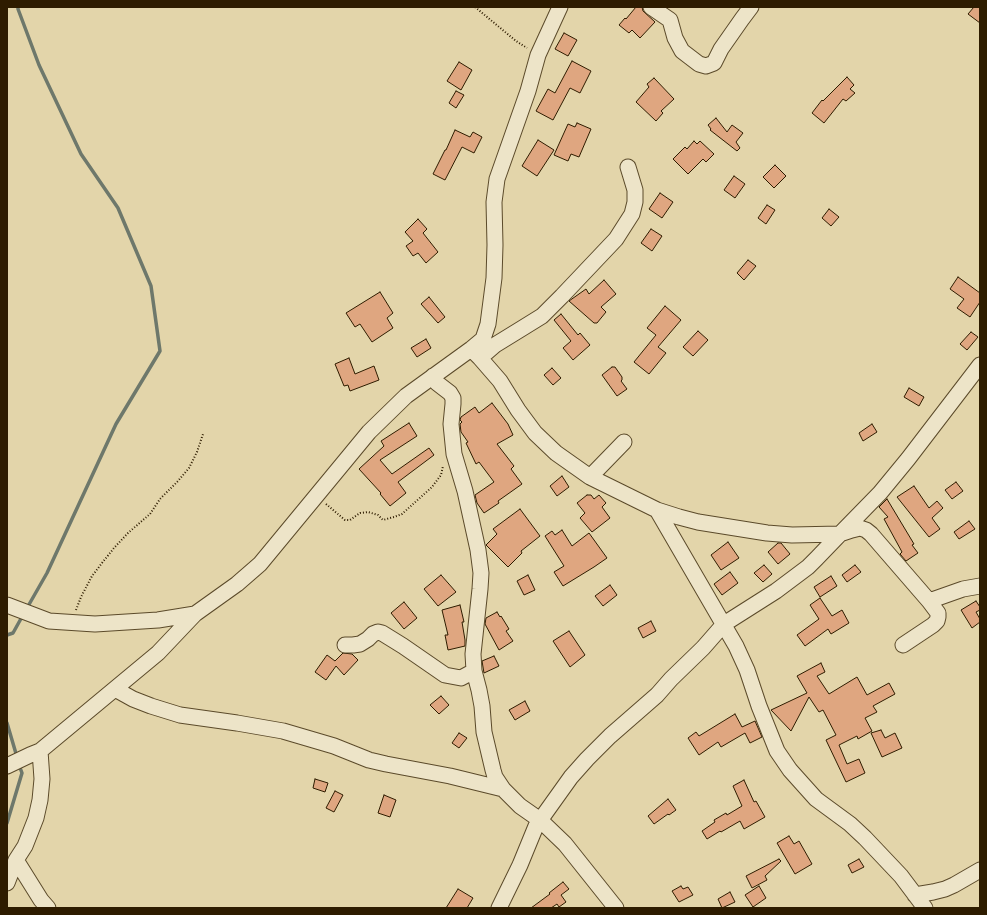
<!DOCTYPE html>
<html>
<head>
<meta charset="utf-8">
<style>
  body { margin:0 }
  #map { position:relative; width:987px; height:915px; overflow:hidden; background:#e3d5aa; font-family:"IM FELL English",serif }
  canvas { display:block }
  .frame { position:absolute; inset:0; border:8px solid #2e1c00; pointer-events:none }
</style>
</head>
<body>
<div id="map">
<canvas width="987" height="915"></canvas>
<div class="frame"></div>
</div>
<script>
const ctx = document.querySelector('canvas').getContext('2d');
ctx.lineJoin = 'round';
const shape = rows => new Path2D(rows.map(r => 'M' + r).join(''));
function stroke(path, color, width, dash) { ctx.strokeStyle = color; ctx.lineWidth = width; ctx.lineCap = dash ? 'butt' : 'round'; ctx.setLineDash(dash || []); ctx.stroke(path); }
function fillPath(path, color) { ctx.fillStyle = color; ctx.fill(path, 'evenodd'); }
const stream = shape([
  [18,7,18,9,39,65,81,154,118,208,151,286,160,351,116,424,47,573,27,608],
  [7,635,13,633,23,615],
  [7,723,17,757],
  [7,823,22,773,19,765]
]);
const building = shape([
  [636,7,642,7,643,11,655,22,640,38,632,30,629,33,619,25,625,18,626,19,636,7],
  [974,7,980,7,980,23,968,14,974,7],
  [564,33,577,40,568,56,555,49,564,33],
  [572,61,591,71,580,93,570,88,553,120,536,111,548,89,555,93,572,61],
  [459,62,472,70,461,90,447,81,459,62],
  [847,77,854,85,850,89,855,93,846,101,843,99,824,123,812,113,822,100,823,101,847,77],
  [654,78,674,99,661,111,663,113,656,121,636,102,649,87,647,84,654,78],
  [456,91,464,95,456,108,449,103,456,91],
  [716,118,727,132,732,125,743,133,736,142,740,148,737,151,710,130,711,129,708,125,716,118],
  [577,123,591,129,579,157,571,154,568,161,554,155,568,124,575,127,577,123],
  [455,130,470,137,473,132,482,137,474,153,462,147,445,180,433,174,445,150,446,150,455,130],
  [538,140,554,150,537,176,522,166,538,140],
  [694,141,697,144,700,141,714,154,706,162,703,159,688,174,673,159,685,147,687,149,694,141],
  [775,165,786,176,774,188,763,177,775,165],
  [734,176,745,184,735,198,724,190,734,176],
  [660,193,673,202,662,218,649,209,660,193],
  [767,205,775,210,766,224,758,218,767,205],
  [829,209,839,217,831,226,822,218,829,209],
  [418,219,427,229,423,233,438,252,426,263,418,253,413,256,406,246,413,241,405,232,418,219],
  [651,229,662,236,652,251,641,243,651,229],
  [748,260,756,266,744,280,737,273,748,260],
  [958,277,980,293,980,302,970,317,957,308,964,299,950,289,958,277],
  [604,280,616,294,601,307,606,312,597,323,594,323,569,301,586,289,589,294,604,280],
  [380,292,393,313,387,318,393,328,372,342,360,324,355,327,346,313,380,292],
  [429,297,445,317,438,323,421,304,429,297],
  [665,306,681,320,658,347,666,353,649,374,634,362,656,335,647,328,665,306],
  [561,314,578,335,580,333,590,345,573,360,563,348,571,341,554,320,561,314],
  [698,331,708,340,693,356,683,347,698,331],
  [971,332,978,337,967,350,960,344,971,332],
  [426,339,431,348,417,357,411,348,426,339],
  [349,358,355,374,374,366,379,380,350,391,348,385,344,386,335,364,349,358],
  [612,367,615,367,622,377,622,380,621,381,627,389,617,396,602,375,612,367],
  [552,368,561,378,553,385,544,375,552,368],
  [909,388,924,397,919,406,904,397,909,388],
  [492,403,508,424,513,435,497,444,514,466,511,469,522,484,498,501,499,503,484,513,477,503,475,495,494,482,479,462,476,464,466,443,468,442,461,432,460,424,462,422,460,420,461,417,475,407,479,413,492,403],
  [409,423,417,436,380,460,392,474,429,448,434,455,398,482,406,493,390,506,380,494,381,493,359,469,384,446,381,441,409,423],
  [872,424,877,432,863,441,859,433,872,424],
  [562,476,569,487,557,496,550,486,562,476],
  [956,482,963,491,952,499,945,490,956,482],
  [914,486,929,508,937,501,943,508,932,518,940,529,929,537,897,497,914,486],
  [587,495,591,495,594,499,599,495,606,503,602,507,610,518,592,532,580,518,585,513,577,503,587,495],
  [887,499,914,544,912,545,918,553,906,561,900,554,902,552,884,519,888,517,879,507,887,499],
  [520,509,540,536,521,551,522,553,508,567,486,545,497,534,493,529,520,509],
  [969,521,975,529,959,539,954,532,969,521],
  [562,530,572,546,589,533,607,558,594,567,563,586,554,572,564,566,545,536,552,531,555,535,562,530],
  [728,542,739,558,721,570,711,555,728,542],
  [778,543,781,543,790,554,778,564,768,552,778,543],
  [764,565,772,574,763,582,754,573,764,565],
  [855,565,861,572,847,582,842,575,855,565],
  [730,572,738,583,722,595,714,584,730,572],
  [441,575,456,592,438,606,424,589,441,575],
  [528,575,535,590,524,595,517,581,528,575],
  [831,576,837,586,820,597,814,587,831,576],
  [610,585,617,595,603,606,595,596,610,585],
  [820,598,832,616,842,610,849,623,831,634,828,629,805,646,797,635,819,619,810,605,820,598],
  [976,601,980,607,980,610,976,612,980,619,980,622,972,628,961,610,976,601],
  [404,602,417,618,404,629,391,613,404,602],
  [460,605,464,622,462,622,465,640,465,646,448,650,445,635,448,635,442,610,460,605],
  [497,612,500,617,501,616,509,629,506,631,513,641,499,650,485,624,486,618,497,612],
  [651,621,656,631,643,638,638,628,651,621],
  [569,631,585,655,570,667,553,641,569,631],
  [343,653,352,654,358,660,344,675,336,666,326,680,315,672,327,655,335,661,343,653],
  [494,656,499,666,484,673,482,661,494,656],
  [821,663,825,672,817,676,829,694,857,677,867,695,889,683,895,694,873,706,877,712,865,718,872,731,858,739,857,736,839,745,847,764,859,759,865,773,846,782,826,740,836,735,823,710,819,712,809,697,791,731,771,710,807,693,797,676,821,663],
  [441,696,449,705,439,714,430,705,441,696],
  [525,701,530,711,515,720,509,710,525,701],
  [735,714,742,727,755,721,762,737,750,743,745,733,721,747,718,742,699,755,688,738,696,732,699,736,735,714],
  [881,730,885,738,895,733,902,748,882,757,871,733,881,730],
  [459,733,467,738,459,748,452,743,459,733],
  [315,779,328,783,325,792,313,788,315,779],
  [744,780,754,802,756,801,765,817,744,829,740,821,721,832,720,831,707,839,702,831,715,822,714,820,726,813,727,815,742,806,733,786,744,780],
  [335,791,343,795,334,812,326,808,335,791],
  [384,795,396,800,390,817,378,813,384,795],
  [668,799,676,810,669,815,668,814,654,824,648,816,668,799],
  [789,836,794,844,799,841,812,864,795,874,777,843,789,836],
  [779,859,781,861,765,876,767,880,752,888,746,876,779,859],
  [859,859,864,867,852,873,848,865,859,859],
  [563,882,569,889,561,895,566,902,559,907,557,904,551,908,531,908,550,894,549,893,563,882],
  [681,886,683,889,688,887,693,895,679,902,672,891,681,886],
  [759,886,766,898,753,907,745,895,759,886],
  [458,889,473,898,467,908,446,908,458,889],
  [730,892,735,902,722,908,718,899,730,892]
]);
const path = shape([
  [475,7,516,41,527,48],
  [326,504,345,520,350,520,360,513,368,512,378,515,383,520,394,517,402,514,432,487,441,475,443,466],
  [76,610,81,597,92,576,102,563,114,548,128,533,150,514,160,499,178,481,189,468,197,452,203,434]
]);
const minor = shape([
  [651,7,670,20,675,38,682,51,699,64,706,66,714,63,721,49,742,19,751,7],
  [471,349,480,358,500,381,518,410,535,433,556,453,590,477,657,510,679,517,698,522,767,533,792,535,840,534,852,530,860,528,866,530,871,534,929,601,938,613,938,617,937,621,933,625,903,645],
  [480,358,495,345,521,329,542,316,562,296,616,239,632,214,635,202,635,190,628,167],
  [433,376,437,383,450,393,453,398,453,404,451,424,454,454,465,491,478,550,481,573,480,589,473,654,474,671,479,690,482,706,484,732,493,770,495,777,503,789,520,806,540,820,565,844,616,908],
  [590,477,624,442],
  [657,510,736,646,747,670,759,706,777,751,790,770,816,799,850,824,865,838,901,876,925,908],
  [929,601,963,589,980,586],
  [7,605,49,621,95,624,158,620,195,614,237,584,260,564,369,432,406,396,471,349,483,339,488,324,494,278,495,245,494,202,497,179,528,91,538,55,560,7],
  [345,645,353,645,360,644,368,639,373,634,378,632,382,633,403,646,445,675,461,678,474,671],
  [115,689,133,699,151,706,180,715,237,723,283,731,334,746,369,760,386,764,450,776,503,789],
  [7,766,30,755,40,751,158,653,195,614],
  [16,860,41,900,48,908],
  [7,883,16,860,25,846,36,818,40,800,42,779,40,751],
  [915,895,933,892,945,889,954,885,980,870],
  [499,908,520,865,536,826,571,777,587,759,610,736,657,695,671,679,703,648,724,624,776,591,808,567,817,558,840,534,880,493,908,459,980,365]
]);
stroke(stream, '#6e786b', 3.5);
fillPath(building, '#dfa680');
stroke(building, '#2e1c00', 1);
stroke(minor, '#5b4a2a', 17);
stroke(path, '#2e1c00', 2, [1, 2]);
stroke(minor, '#ede4c8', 15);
</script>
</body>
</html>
